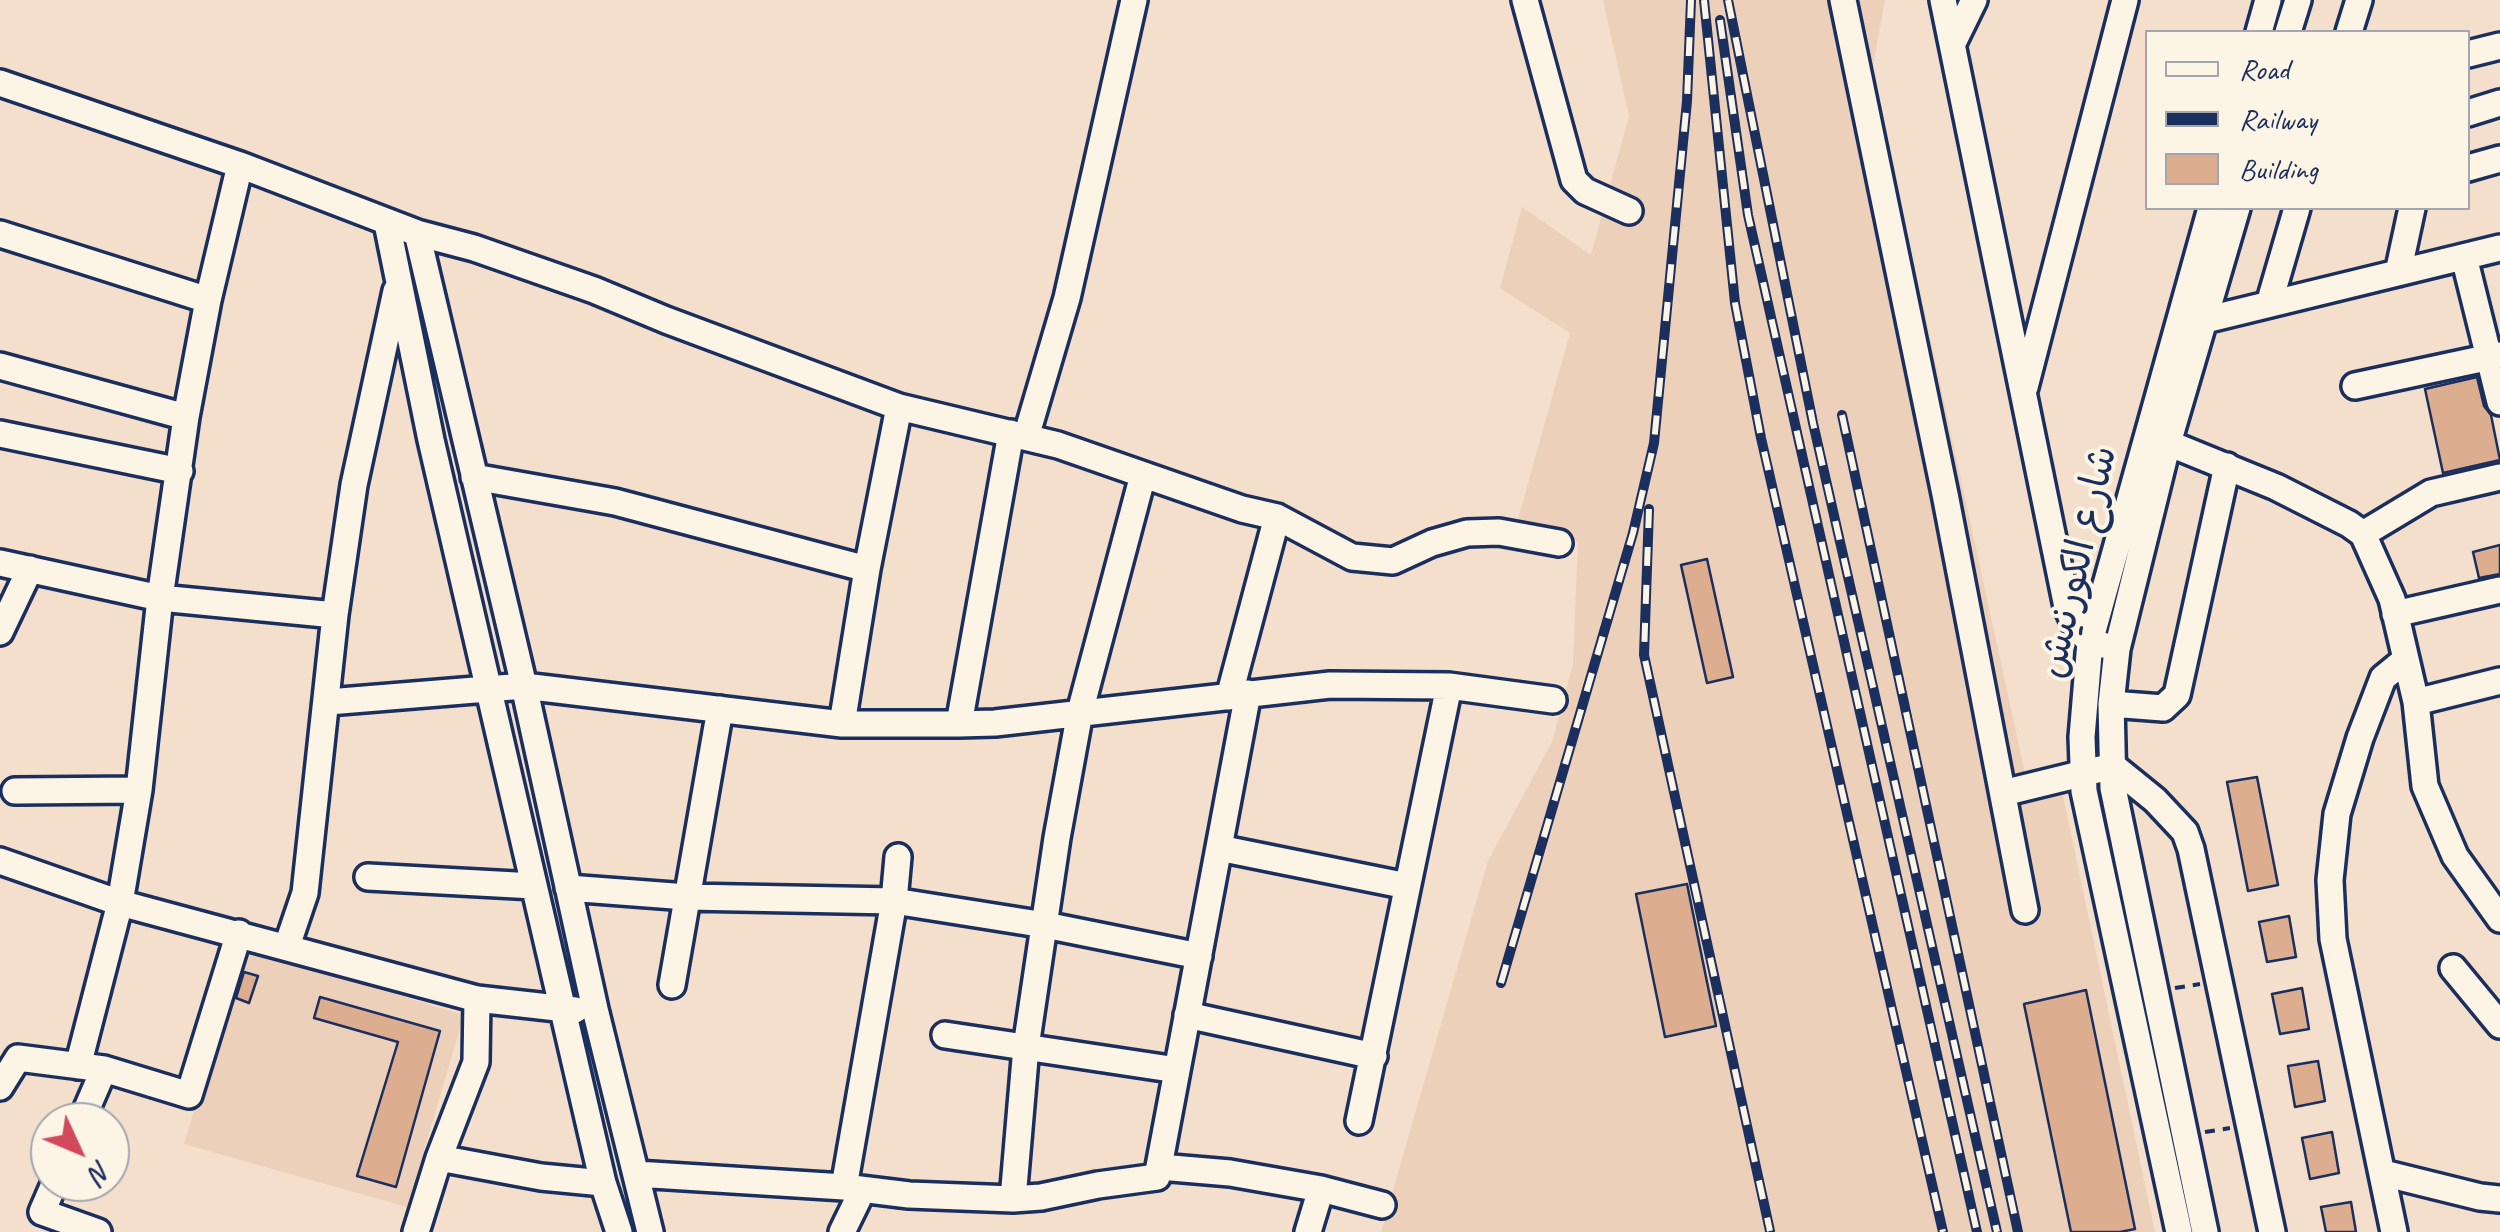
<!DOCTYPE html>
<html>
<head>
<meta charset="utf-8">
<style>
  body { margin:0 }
  #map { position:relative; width:2500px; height:1232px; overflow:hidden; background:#f3dfcb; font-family:Caveat,sans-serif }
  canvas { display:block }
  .legend { position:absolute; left:2145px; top:30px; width:325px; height:180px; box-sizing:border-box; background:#fcf5e5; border:2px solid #a2a6af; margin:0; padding:12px 18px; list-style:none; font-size:30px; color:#1b2f5e }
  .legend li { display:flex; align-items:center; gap:20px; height:50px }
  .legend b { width:50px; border:2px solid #a2a6af }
  .north { position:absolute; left:30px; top:1102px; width:100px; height:100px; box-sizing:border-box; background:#fcf5e5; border:2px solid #a2a6af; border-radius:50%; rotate:134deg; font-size:28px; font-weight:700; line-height:40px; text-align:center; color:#1b2f5e }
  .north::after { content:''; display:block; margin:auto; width:35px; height:45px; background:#d1495b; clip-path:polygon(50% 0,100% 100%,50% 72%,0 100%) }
</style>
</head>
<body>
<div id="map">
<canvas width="2500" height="1232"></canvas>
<ul class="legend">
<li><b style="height:12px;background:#fcf5e5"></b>Road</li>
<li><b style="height:12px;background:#1b2f5e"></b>Railway</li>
<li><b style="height:28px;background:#ddad8f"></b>Building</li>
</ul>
<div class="north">N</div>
</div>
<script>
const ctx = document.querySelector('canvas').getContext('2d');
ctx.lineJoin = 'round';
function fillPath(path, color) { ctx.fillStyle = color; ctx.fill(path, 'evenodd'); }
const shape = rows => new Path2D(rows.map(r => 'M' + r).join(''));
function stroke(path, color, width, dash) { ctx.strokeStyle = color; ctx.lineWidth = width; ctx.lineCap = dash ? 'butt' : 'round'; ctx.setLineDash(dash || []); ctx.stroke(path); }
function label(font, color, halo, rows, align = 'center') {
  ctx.font = font + ' Caveat,"Playpen Sans Arabic",sans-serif'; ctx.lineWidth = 8; ctx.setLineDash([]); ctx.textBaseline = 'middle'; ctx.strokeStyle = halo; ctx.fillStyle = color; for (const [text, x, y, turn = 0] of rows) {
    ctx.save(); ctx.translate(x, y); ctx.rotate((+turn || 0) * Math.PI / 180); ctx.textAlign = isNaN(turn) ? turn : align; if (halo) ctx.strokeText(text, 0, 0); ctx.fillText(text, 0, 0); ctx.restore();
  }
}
const built = shape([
  [1603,0,1885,0,1872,71,2026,778,2062,791,2155,1232,1381,1232,1488,861,1552,742,1573,664,1578,542,1518,519,1570,333,1500,288,1522,207,1591,255,1629,116],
  [243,948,464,1015,407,1207,184,1144]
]);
const building = shape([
  [2477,377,2484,406,2491,415,2500,460,2443,473,2425,389,2477,377],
  [2500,545,2500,574,2479,578,2473,552,2500,545],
  [1707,559,1733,677,1707,683,1681,565,1707,559],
  [2257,777,2278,885,2248,891,2227,782,2257,777],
  [1687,884,1716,1026,1665,1037,1636,894,1687,884],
  [2289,916,2296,957,2267,962,2259,922,2289,916],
  [244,972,258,976,249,1003,236,998,244,972],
  [2302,988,2309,1029,2280,1034,2272,994,2302,988],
  [2086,990,2135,1229,2120,1232,2071,1232,2024,1004,2086,990],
  [320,997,440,1031,396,1187,357,1176,398,1042,314,1018,320,997],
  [2318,1061,2325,1101,2295,1107,2288,1066,2318,1061],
  [2332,1132,2339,1173,2310,1179,2302,1138,2332,1132],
  [2351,1202,2356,1232,2326,1232,2321,1207,2351,1202]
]);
const path = shape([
  [2175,988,2200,984],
  [2205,1132,2230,1128]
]);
const minor = shape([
  [1525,0,1574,180,1585,191,1629,211],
  [1843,0,1945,494,2025,910],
  [1943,0,2067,607,2076,627,2090,642,2102,645],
  [2259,32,2268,0],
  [2288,32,2298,0],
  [2349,32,2359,0],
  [1953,43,1974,0],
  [2468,54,2500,46],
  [0,83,240,165,417,233,474,248,594,290,666,320,899,407,1058,445,1242,509,1277,517,1352,557,1393,561,1432,543,1467,533,1499,532,1559,543],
  [2468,113,2500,103],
  [2468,168,2500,159],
  [387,223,431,440,603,1183,619,1232],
  [417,233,524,686,595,1009,650,1232],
  [0,234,208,300],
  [2464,257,2500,402],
  [2398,273,2412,208],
  [2269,304,2297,208],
  [2205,320,2500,248],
  [0,366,186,417],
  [2355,386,2500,355],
  [2025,387,2125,0],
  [0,434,180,471],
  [1026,437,1067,298,1134,0],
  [2168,443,2276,487,2349,524,2363,534,2392,599,2416,702,2425,786,2455,856,2500,919],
  [474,477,615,502,867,569],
  [2363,534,2431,493,2500,477],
  [0,563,160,598,335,615],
  [2395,614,2500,590],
  [0,632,30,569],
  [1229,697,1277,517],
  [328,702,524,686,842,724,959,724,995,723,1330,685,1449,686,1553,700],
  [2416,702,2500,681],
  [2111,704,2163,708,2177,695,2227,466],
  [842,724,867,569,899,407],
  [959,724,1011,433],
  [15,791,139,790],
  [2003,793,2113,766,2155,800,2185,832,2191,849,2272,1232],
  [1219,848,1407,886],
  [0,861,120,903,477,999,575,1010],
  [368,877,534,886],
  [568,888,687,897,894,901,1045,925,1199,956],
  [287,946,305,893,335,615,354,485,396,291],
  [2453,968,2500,1025],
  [672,985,720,709],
  [477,999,476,1062,439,1158,541,1177,603,1183],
  [1187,1015,1374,1056],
  [945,1035,1177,1070],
  [78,1066,120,903,139,790,160,598,186,417,208,300,240,165],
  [0,1087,18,1058,104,1069,189,1095,239,933],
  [1359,1121,1449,686],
  [81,1122,104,1069],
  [2383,1173,2480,1197,2500,1199],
  [636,1174,844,1187,909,1195,1013,1199,1041,1197,1098,1185,1157,1177,1160,1167,1230,1173,1321,1189,1382,1205],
  [1157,1177,1248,693],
  [55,1182,42,1212,98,1232],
  [844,1187,894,901,898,857],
  [1013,1199,1026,1047,1057,838,1080,712,1143,475],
  [416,1232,439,1158],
  [842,1232,862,1191],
  [1308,1232,1321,1189],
  [2179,1232,2084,791,2082,737,2090,642,2211,208],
  [2205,1232,2113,788,2111,704,2117,649,2168,443,2237,208],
  [2394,1232,2333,939,2330,880,2337,814,2360,738,2383,678,2405,660]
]);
const rail = shape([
  [1704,0,1735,303,1761,438,1943,1232],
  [1728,0,1813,423,1997,1232],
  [1720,20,1748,215,1977,1232],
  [1842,415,2018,1232],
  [1649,509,1644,655,1770,1231],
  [1501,983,1633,533,1654,443,1687,101,1691,0]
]);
const streetNames = [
  ["شارع الكورنيش",2079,562,-77]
];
fillPath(built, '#ecd0b9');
fillPath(building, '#ddad8f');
stroke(building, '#1b2f5e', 2.5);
stroke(minor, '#1b2f5e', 32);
stroke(path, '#1b2f5e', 4, [10, 8]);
stroke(minor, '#fcf5e5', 25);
stroke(rail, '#1b2f5e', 10);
stroke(rail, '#fcf5e5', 6, [19]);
label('40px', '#1b2f5e', '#fcf5e5', streetNames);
</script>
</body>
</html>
